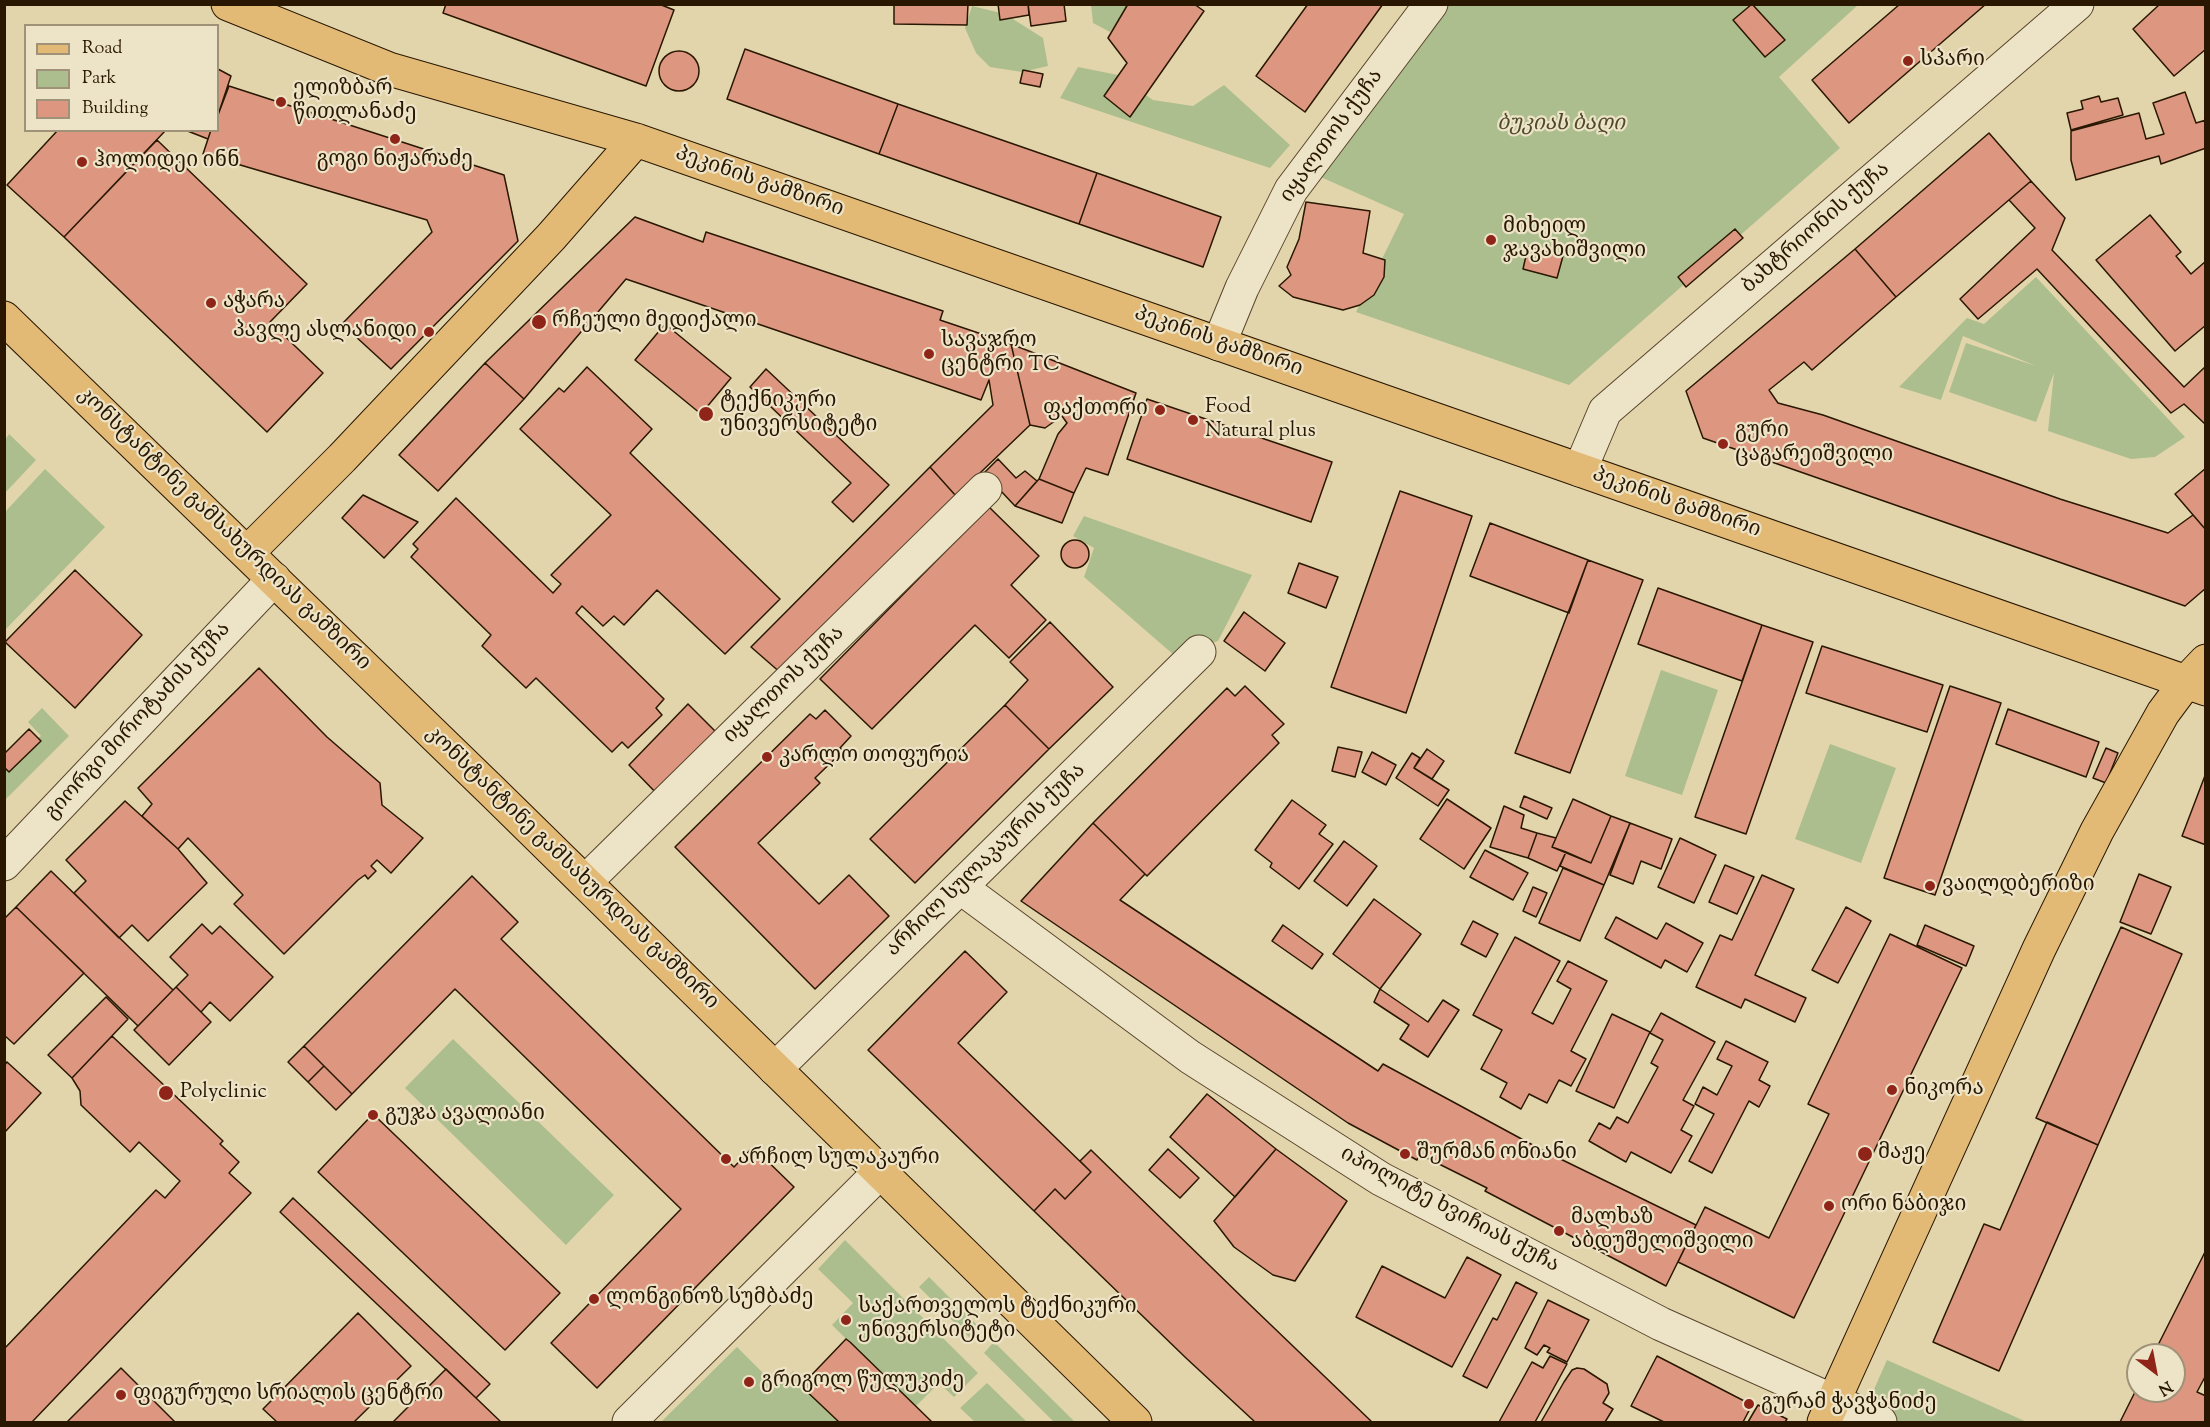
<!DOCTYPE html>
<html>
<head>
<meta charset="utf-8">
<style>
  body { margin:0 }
  #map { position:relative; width:2210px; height:1427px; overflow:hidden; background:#e3d5ab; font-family:"Sorts Mill Goudy",serif }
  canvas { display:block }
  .frame { position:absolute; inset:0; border:6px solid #291701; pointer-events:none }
  .legend { position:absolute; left:24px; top:24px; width:195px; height:108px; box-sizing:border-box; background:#ede4c8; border:2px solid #9f9278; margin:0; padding:8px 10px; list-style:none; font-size:18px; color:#291701 }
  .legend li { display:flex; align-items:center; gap:12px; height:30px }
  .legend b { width:30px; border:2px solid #9f9278 }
  .north { position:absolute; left:2126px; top:1343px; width:60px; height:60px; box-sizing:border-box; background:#ede4c8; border:2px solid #9f9278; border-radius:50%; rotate:148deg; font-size:16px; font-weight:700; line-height:24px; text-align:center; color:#291701 }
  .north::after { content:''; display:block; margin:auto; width:21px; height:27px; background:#8f2418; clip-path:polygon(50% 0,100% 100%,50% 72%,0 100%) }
</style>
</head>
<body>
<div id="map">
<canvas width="2210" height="1427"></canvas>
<div class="frame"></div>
<ul class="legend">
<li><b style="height:8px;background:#e2ba76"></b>Road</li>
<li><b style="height:16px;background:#adbe8e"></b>Park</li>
<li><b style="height:16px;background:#dd9780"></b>Building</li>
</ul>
<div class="north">N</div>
</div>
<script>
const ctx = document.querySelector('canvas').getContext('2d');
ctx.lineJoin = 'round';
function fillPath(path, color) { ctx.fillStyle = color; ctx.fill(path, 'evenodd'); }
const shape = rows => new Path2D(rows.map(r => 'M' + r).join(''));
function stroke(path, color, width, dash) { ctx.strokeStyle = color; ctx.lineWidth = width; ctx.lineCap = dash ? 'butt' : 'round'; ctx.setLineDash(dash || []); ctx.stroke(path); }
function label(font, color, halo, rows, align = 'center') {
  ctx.font = font + ' "Sorts Mill Goudy","Noto Serif Georgian",serif'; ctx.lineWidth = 4.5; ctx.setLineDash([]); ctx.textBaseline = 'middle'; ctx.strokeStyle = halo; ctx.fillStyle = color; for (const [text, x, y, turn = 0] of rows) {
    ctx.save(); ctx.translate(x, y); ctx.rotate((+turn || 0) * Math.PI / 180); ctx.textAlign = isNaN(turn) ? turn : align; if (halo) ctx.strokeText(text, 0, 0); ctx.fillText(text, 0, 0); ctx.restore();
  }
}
const green = shape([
  [1091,5,1129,5,1110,32,1093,23],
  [1448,5,1858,5,1779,77,1840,148,1569,385,1356,312,1404,214,1314,174],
  [972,6,1005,14,1043,38,1048,66,1022,72,990,67,976,53,965,28],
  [1078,67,1118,75,1153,100,1193,106,1224,85,1290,145,1270,168,1060,98],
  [2036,277,2185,437,2155,457,2131,459,2048,431,2054,373,2036,422,1949,392,1966,343,2036,366,1963,336,1941,400,1899,387,1967,318,1984,324],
  [9,434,36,460,5,493,5,440],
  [45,469,105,527,5,630,5,512],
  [1084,516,1252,575,1218,641,1175,656,1084,577,1094,548,1073,536],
  [1661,670,1718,690,1682,795,1625,776],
  [42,708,69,736,5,800,5,767,9,772,40,741,38,738,41,736,28,722],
  [1830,744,1896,768,1861,863,1795,839],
  [453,1039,614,1195,566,1245,405,1088],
  [845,1240,978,1373,954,1397,939,1383,915,1407,832,1325,853,1303,818,1269],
  [929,1277,979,1327,980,1330,971,1339,919,1287],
  [992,1344,997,1345,1075,1422,1054,1422,984,1353],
  [737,1347,777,1387,793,1371,804,1382,801,1386,839,1422,661,1422],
  [1887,1360,2027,1422,1889,1422,1864,1412],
  [987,1383,1027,1422,975,1422,960,1408]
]);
const building = shape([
  [446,4,659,4,674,10,646,86,443,13,446,4],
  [894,4,968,4,967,25,894,24,894,4],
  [998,4,1028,4,1029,15,1000,20,998,4],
  [1028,4,1064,4,1066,21,1031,26,1028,4],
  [1128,4,1194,4,1204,11,1130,117,1104,96,1127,63,1108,38,1128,4],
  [1308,4,1383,4,1305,112,1256,76,1308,4],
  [1752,4,1785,40,1765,57,1733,20,1752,4],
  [1900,4,1986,4,1849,123,1812,80,1900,4],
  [2160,4,2206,4,2206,49,2174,76,2133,29,2160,4],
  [745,49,898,104,879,154,727,99,745,49],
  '659 71a20 20 0 1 1 40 0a20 20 0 1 1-40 0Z',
  [218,69,231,76,218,115,218,69],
  [1023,70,1043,74,1040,87,1020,83,1023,70],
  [229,86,504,175,518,241,391,369,342,324,432,232,427,220,203,154,211,130,218,130,218,115,229,86],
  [2185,92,2196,123,2206,120,2206,148,2161,164,2159,156,2076,180,2071,160,2071,131,2139,113,2146,139,2164,134,2153,103,2185,92],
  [2099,96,2101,102,2118,98,2123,115,2071,130,2067,113,2083,109,2081,101,2099,96],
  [898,104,1097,173,1079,224,879,154,898,104],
  [58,130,166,130,64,237,7,185,58,130],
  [185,130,211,130,208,139,185,130],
  [1989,133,2031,181,1896,297,1855,249,1989,133],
  [157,140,307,284,270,322,323,373,267,432,64,237,157,140],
  [1097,173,1221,217,1203,267,1079,224,1097,173],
  [2031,181,2065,218,2052,250,2184,387,2206,366,2206,425,2184,404,2171,413,2037,269,1978,319,1960,299,2035,228,2009,200,2031,181],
  [1306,202,1370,211,1363,253,1385,260,1384,277,1374,295,1360,305,1343,310,1293,297,1279,286,1291,275,1287,267,1299,239,1306,202],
  [2150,215,2181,252,2176,256,2191,274,2206,261,2206,325,2175,351,2096,260,2150,215],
  [635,217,703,242,706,232,943,311,940,320,1011,344,1030,425,956,496,930,467,993,405,989,380,981,400,626,279,524,399,485,363,635,217],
  [1735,229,1743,238,1686,287,1678,277,1735,229],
  [1528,247,1563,256,1557,278,1523,269,1528,247],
  [1855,249,1896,297,1812,370,1804,362,1769,390,1778,403,1823,415,2060,499,2168,533,2193,515,2206,530,2206,588,2185,606,1703,438,1686,391,1855,249],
  [665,324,731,378,701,414,635,360,665,324],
  [1011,344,1136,393,1108,475,1086,468,1074,493,1039,479,1058,434,1067,423,1062,416,1045,428,1030,425,1011,344],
  [485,363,524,399,438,491,399,455,485,363],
  [587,367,652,429,630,453,780,599,725,654,657,590,624,625,614,616,603,626,582,606,576,613,664,699,656,708,662,715,628,748,622,742,612,752,536,678,526,688,482,646,491,635,411,557,418,549,413,544,456,498,553,593,561,584,551,575,611,515,520,429,559,388,564,392,587,367],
  [766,369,889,485,853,522,832,502,851,483,750,387,766,369],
  [1147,399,1332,462,1311,522,1127,459,1147,399],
  [998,459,1016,478,1025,471,1037,481,1015,506,984,473,998,459],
  [930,467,956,496,782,674,751,647,930,467],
  [2206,468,2206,530,2175,494,2206,468],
  [1039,479,1074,493,1062,523,1015,506,1039,479],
  [1400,491,1472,516,1406,713,1331,687,1400,491],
  [363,495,418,522,384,558,342,518,363,495],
  [989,507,1039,556,1011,585,1046,620,1009,658,975,625,872,729,820,679,989,507],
  [1490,523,1588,560,1569,613,1470,576,1490,523],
  '1061 554a14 14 0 1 1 28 0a14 14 0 1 1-28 0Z',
  [1588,560,1643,580,1570,773,1515,753,1588,560],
  [1299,563,1338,577,1326,608,1288,593,1299,563],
  [75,570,142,635,75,708,5,642,75,570],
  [1658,588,1762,625,1742,681,1638,644,1658,588],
  [1244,612,1285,643,1265,671,1224,641,1244,612],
  [1050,622,1113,687,1049,749,1005,705,1028,680,1010,662,1050,622],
  [1762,625,1813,642,1746,834,1695,817,1762,625],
  [1822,646,1943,685,1927,732,1806,693,1822,646],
  [259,668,327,737,380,783,382,805,423,838,391,873,377,860,371,866,376,871,368,879,365,875,358,880,284,954,234,904,243,895,188,838,178,849,142,816,152,804,138,788,259,668],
  [1245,686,1284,724,1272,735,1279,743,1147,876,1093,823,1227,688,1235,696,1245,686],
  [1950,686,2001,703,1935,895,1884,878,1950,686],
  [688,704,722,738,662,799,629,765,688,704],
  [1005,705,1049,749,915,883,870,839,1005,705],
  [2008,709,2099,742,2086,777,1996,744,2008,709],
  [825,710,851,736,840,748,843,751,815,778,820,783,758,843,819,904,849,875,889,916,815,989,675,847,810,714,816,719,825,710],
  [29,729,41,741,9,772,4,767,4,754,29,729],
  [1338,747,1362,752,1355,777,1332,771,1338,747],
  [2106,748,2118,753,2106,783,2093,778,2106,748],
  [1427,749,1444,761,1432,779,1414,768,1427,749],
  [1372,752,1396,765,1386,785,1362,772,1372,752],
  [1412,753,1420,758,1414,768,1449,790,1438,806,1396,778,1412,753],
  [2206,773,2206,845,2182,836,2206,773],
  [1524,796,1552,808,1547,819,1520,807,1524,796],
  [1447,799,1491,828,1464,869,1420,839,1447,799],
  [1573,799,1611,816,1591,863,1552,847,1573,799],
  [1292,800,1326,825,1319,834,1333,844,1299,889,1270,867,1272,863,1255,850,1292,800],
  [125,801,178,849,207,883,148,941,132,925,119,938,74,893,86,881,66,860,125,801],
  [1504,806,1524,815,1521,828,1537,833,1528,858,1490,847,1504,806],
  [1611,816,1630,823,1604,885,1560,866,1566,852,1591,863,1611,816],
  [1093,823,1145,874,1120,900,1378,1071,1383,1064,1542,1150,1696,1225,1666,1286,1485,1191,1487,1188,1419,1154,1417,1160,1348,1123,1021,901,1093,823],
  [1630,823,1672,839,1661,869,1641,861,1633,884,1610,875,1630,823],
  [1537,833,1556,838,1552,847,1566,852,1557,871,1528,858,1537,833],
  [1680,838,1716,855,1694,903,1658,887,1680,838],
  [1344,841,1377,866,1347,906,1314,881,1344,841],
  [1485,850,1528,873,1513,900,1470,877,1485,850],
  [1725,865,1754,877,1737,914,1709,902,1725,865],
  [1563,868,1604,885,1580,941,1539,923,1563,868],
  [51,871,173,990,138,1026,16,907,51,871],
  [2139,874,2171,887,2151,934,2120,922,2139,874],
  [1762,875,1794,889,1755,975,1806,998,1795,1022,1745,999,1741,1008,1696,987,1720,935,1732,940,1762,875],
  [472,876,518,922,501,939,734,1167,753,1147,794,1187,597,1388,551,1343,681,1209,455,989,352,1094,304,1046,472,876],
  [1533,887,1547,893,1536,917,1523,911,1533,887],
  [1374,899,1421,934,1380,989,1333,954,1374,899],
  [16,907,84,973,14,1044,4,1035,4,919,16,907],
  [1846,907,1871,921,1838,983,1812,970,1846,907],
  [1616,917,1657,939,1666,923,1703,943,1687,972,1665,960,1661,968,1605,938,1616,917],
  [1473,921,1498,934,1486,957,1461,944,1473,921],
  [202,924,212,934,220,926,273,977,230,1021,210,1002,201,1012,176,987,188,975,170,957,202,924],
  [1283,925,1323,954,1312,969,1272,941,1283,925],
  [1925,925,1974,946,1966,966,1917,945,1925,925],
  [2121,927,2182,954,2098,1145,2036,1118,2121,927],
  [1890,934,1962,968,1794,1318,1678,1262,1705,1207,1769,1238,1829,1114,1808,1104,1890,934],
  [1515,937,1560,961,1532,1013,1553,1024,1571,989,1557,981,1568,961,1607,981,1571,1051,1586,1059,1571,1086,1559,1080,1547,1103,1529,1094,1521,1109,1500,1097,1507,1083,1481,1069,1502,1030,1473,1015,1515,937],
  [965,951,1007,992,958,1043,1091,1172,1065,1199,1055,1189,1034,1211,868,1050,965,951],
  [176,987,211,1022,169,1065,134,1030,176,987],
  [1380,989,1428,1022,1443,1000,1459,1010,1428,1057,1400,1039,1409,1025,1374,1002,1380,989],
  [106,997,128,1019,72,1078,48,1055,106,997],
  [1661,1013,1715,1042,1683,1100,1694,1106,1681,1130,1692,1136,1671,1173,1631,1152,1626,1162,1589,1141,1599,1123,1610,1129,1617,1117,1628,1123,1658,1067,1651,1063,1663,1040,1650,1033,1661,1013],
  [1612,1014,1650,1032,1614,1108,1576,1091,1612,1014],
  [112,1036,223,1141,220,1144,239,1162,229,1173,251,1193,32,1422,4,1422,4,1349,156,1190,165,1198,180,1181,139,1142,130,1152,81,1105,80,1091,72,1078,112,1036],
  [1726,1041,1768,1062,1759,1080,1770,1086,1759,1107,1749,1101,1712,1173,1689,1161,1714,1114,1695,1104,1703,1087,1717,1095,1732,1066,1717,1059,1726,1041],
  [304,1046,324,1066,308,1082,288,1062,304,1046],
  [7,1062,41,1093,4,1133,4,1066,7,1062],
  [324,1066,352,1094,336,1110,308,1082,324,1066],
  [1207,1094,1276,1149,1235,1197,1170,1137,1207,1094],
  [373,1114,560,1293,505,1350,318,1172,373,1114],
  [2047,1122,2098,1145,1999,1371,1933,1342,1984,1224,2000,1230,2047,1122],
  [1168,1149,1199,1178,1180,1198,1149,1170,1168,1149],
  [1276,1149,1347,1201,1295,1281,1273,1275,1234,1247,1214,1221,1276,1149],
  [1091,1150,1246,1301,1372,1422,1255,1422,1186,1358,1034,1211,1055,1189,1065,1199,1091,1172,1080,1161,1091,1150],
  [293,1198,490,1384,476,1398,280,1212,293,1198],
  [2206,1250,2206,1375,2197,1392,2206,1396,2206,1422,2120,1422,2138,1386,2138,1391,2174,1391,2174,1355,2153,1355,2206,1250],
  [1467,1257,1501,1275,1452,1367,1356,1317,1382,1266,1445,1298,1467,1257],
  [1516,1282,1537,1293,1487,1388,1463,1376,1493,1318,1497,1320,1516,1282],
  [1548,1300,1589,1320,1567,1362,1547,1352,1550,1348,1544,1345,1537,1355,1525,1348,1548,1300],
  [358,1313,411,1366,354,1422,277,1422,263,1409,358,1313],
  [846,1339,850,1342,932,1422,839,1422,801,1386,846,1339],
  [1550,1356,1567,1364,1535,1422,1499,1422,1532,1362,1543,1368,1550,1356],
  [1657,1356,1752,1405,1743,1422,1664,1422,1631,1406,1657,1356],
  [121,1368,175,1422,67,1422,121,1368],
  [1577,1368,1584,1369,1607,1384,1609,1393,1603,1403,1613,1409,1605,1422,1541,1422,1564,1382,1572,1370,1577,1368],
  [446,1369,476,1398,501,1422,393,1422,446,1369],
  [1758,1405,1787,1419,1785,1422,1748,1422,1758,1405]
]);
const minor = shape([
  [1219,344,1242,288,1291,190,1431,4],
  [1580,470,1605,411,2077,4],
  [4,864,274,579],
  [585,882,985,489],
  [960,887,1190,1057,1381,1179,1661,1324,1880,1422],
  [775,1069,1199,652],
  [629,1422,880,1172]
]);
const major = shape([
  [228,4,389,69,636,140,2206,689],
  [4,318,494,793,1135,1422],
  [247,553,342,458,551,237,636,140],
  [1824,1422,2039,949,2097,831,2163,713,2186,682,2206,661]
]);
const markers = [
  [1908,61,6,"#8f2418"],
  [281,102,6,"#8f2418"],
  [395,139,6,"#8f2418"],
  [82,162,6,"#8f2418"],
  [1491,240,6,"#8f2418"],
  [211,303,6,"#8f2418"],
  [539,322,8,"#8f2418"],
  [429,332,6,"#8f2418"],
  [929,354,6,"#8f2418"],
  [1160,410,6,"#8f2418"],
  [706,414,8,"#8f2418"],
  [1193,420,6,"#8f2418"],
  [1723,444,6,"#8f2418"],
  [767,757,6,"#8f2418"],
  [1930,886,6,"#8f2418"],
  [1892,1090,6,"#8f2418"],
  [166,1093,8,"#8f2418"],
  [373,1115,6,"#8f2418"],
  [1405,1154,6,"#8f2418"],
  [1865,1154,8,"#8f2418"],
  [726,1159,6,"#8f2418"],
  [1829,1206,6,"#8f2418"],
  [1559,1231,6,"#8f2418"],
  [594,1299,6,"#8f2418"],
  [846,1320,6,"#8f2418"],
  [749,1382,6,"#8f2418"],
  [121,1395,6,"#8f2418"],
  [1749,1404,6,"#8f2418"]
];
const poiNames = [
  ["სპარი",1920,61],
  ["ელიზბარ",293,90],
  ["წითლანაძე",293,114],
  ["გოგი ნიჟარაძე",395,161,"center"],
  ["ჰოლიდეი ინნ",94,162],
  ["მიხეილ",1503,228],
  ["ჯავახიშვილი",1503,252],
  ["აჭარა",223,303],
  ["რჩეული მედიქალი",552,322],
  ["პავლე ასლანიდი",417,332,"right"],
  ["სავაჯრო",941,342],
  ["ცენტრი TC",941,366],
  ["ტექნიკური",720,402],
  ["უნივერსიტეტი",720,426],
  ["Food",1205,408],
  ["Natural plus",1205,432],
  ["ფაქთორი",1148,410,"right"],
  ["გური",1735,432],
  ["ცაგარეიშვილი",1735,456],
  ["კარლო თოფურია",779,757],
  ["ვაილდბერიზი",1942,886],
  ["ნიკორა",1904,1090],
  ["Polyclinic",180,1093],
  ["გუჯა ავალიანი",385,1115],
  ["შურმან ონიანი",1417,1154],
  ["მაჟე",1878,1154],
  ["არჩილ სულაკაური",738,1159],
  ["ორი ნაბიჯი",1841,1206],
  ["მალხაზ",1571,1219],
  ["აბდუშელიშვილი",1571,1243],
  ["ლონგინოზ სუმბაძე",606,1299],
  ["საქართველოს ტექნიკური",858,1308],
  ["უნივერსიტეტი",858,1332],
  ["გრიგოლ წულუკიძე",761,1382],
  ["ფიგურული სრიალის ცენტრი",133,1395],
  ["გურამ ჭავჭანიძე",1761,1404]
];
const parkNames = [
  ["ბუკიას ბაღი",1561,125]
];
const streetNames = [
  ["იყალთოს ქუჩა",1333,137,-54],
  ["პეკინის გამზირი",759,183,19],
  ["ბახტრიონის ქუჩა",1817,229,-41],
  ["პეკინის გამზირი",1218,343,19],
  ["პეკინის გამზირი",1676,504,19],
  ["კონსტანტინე გამსახურდიას გამზირი",223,530,44],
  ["იყალთოს ქუჩა",785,686,-44],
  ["გიორგი მიროტაძის ქუჩა",139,722,-47],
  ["არჩილ სულაკაურის ქუჩა",987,861,-44],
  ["კონსტანტინე გამსახურდიას გამზირი",571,869,44],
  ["იპოლიტე ხვიჩიას ქუჩა",1449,1211,28]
];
fillPath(green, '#adbe8e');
fillPath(building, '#dd9780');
stroke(building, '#291701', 1.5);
stroke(minor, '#58462c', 35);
stroke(major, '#291701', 35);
stroke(minor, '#ede4c8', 33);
stroke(major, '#e2ba76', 33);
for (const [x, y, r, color] of markers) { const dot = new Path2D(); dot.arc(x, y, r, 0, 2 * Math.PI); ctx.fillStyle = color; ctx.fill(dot); stroke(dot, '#ede4c8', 2); }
label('21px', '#291701', '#ede4c8', poiNames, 'left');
label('italic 21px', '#51492b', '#ede4c8', parkNames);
label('21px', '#291701', '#ede4c8', streetNames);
</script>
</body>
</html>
